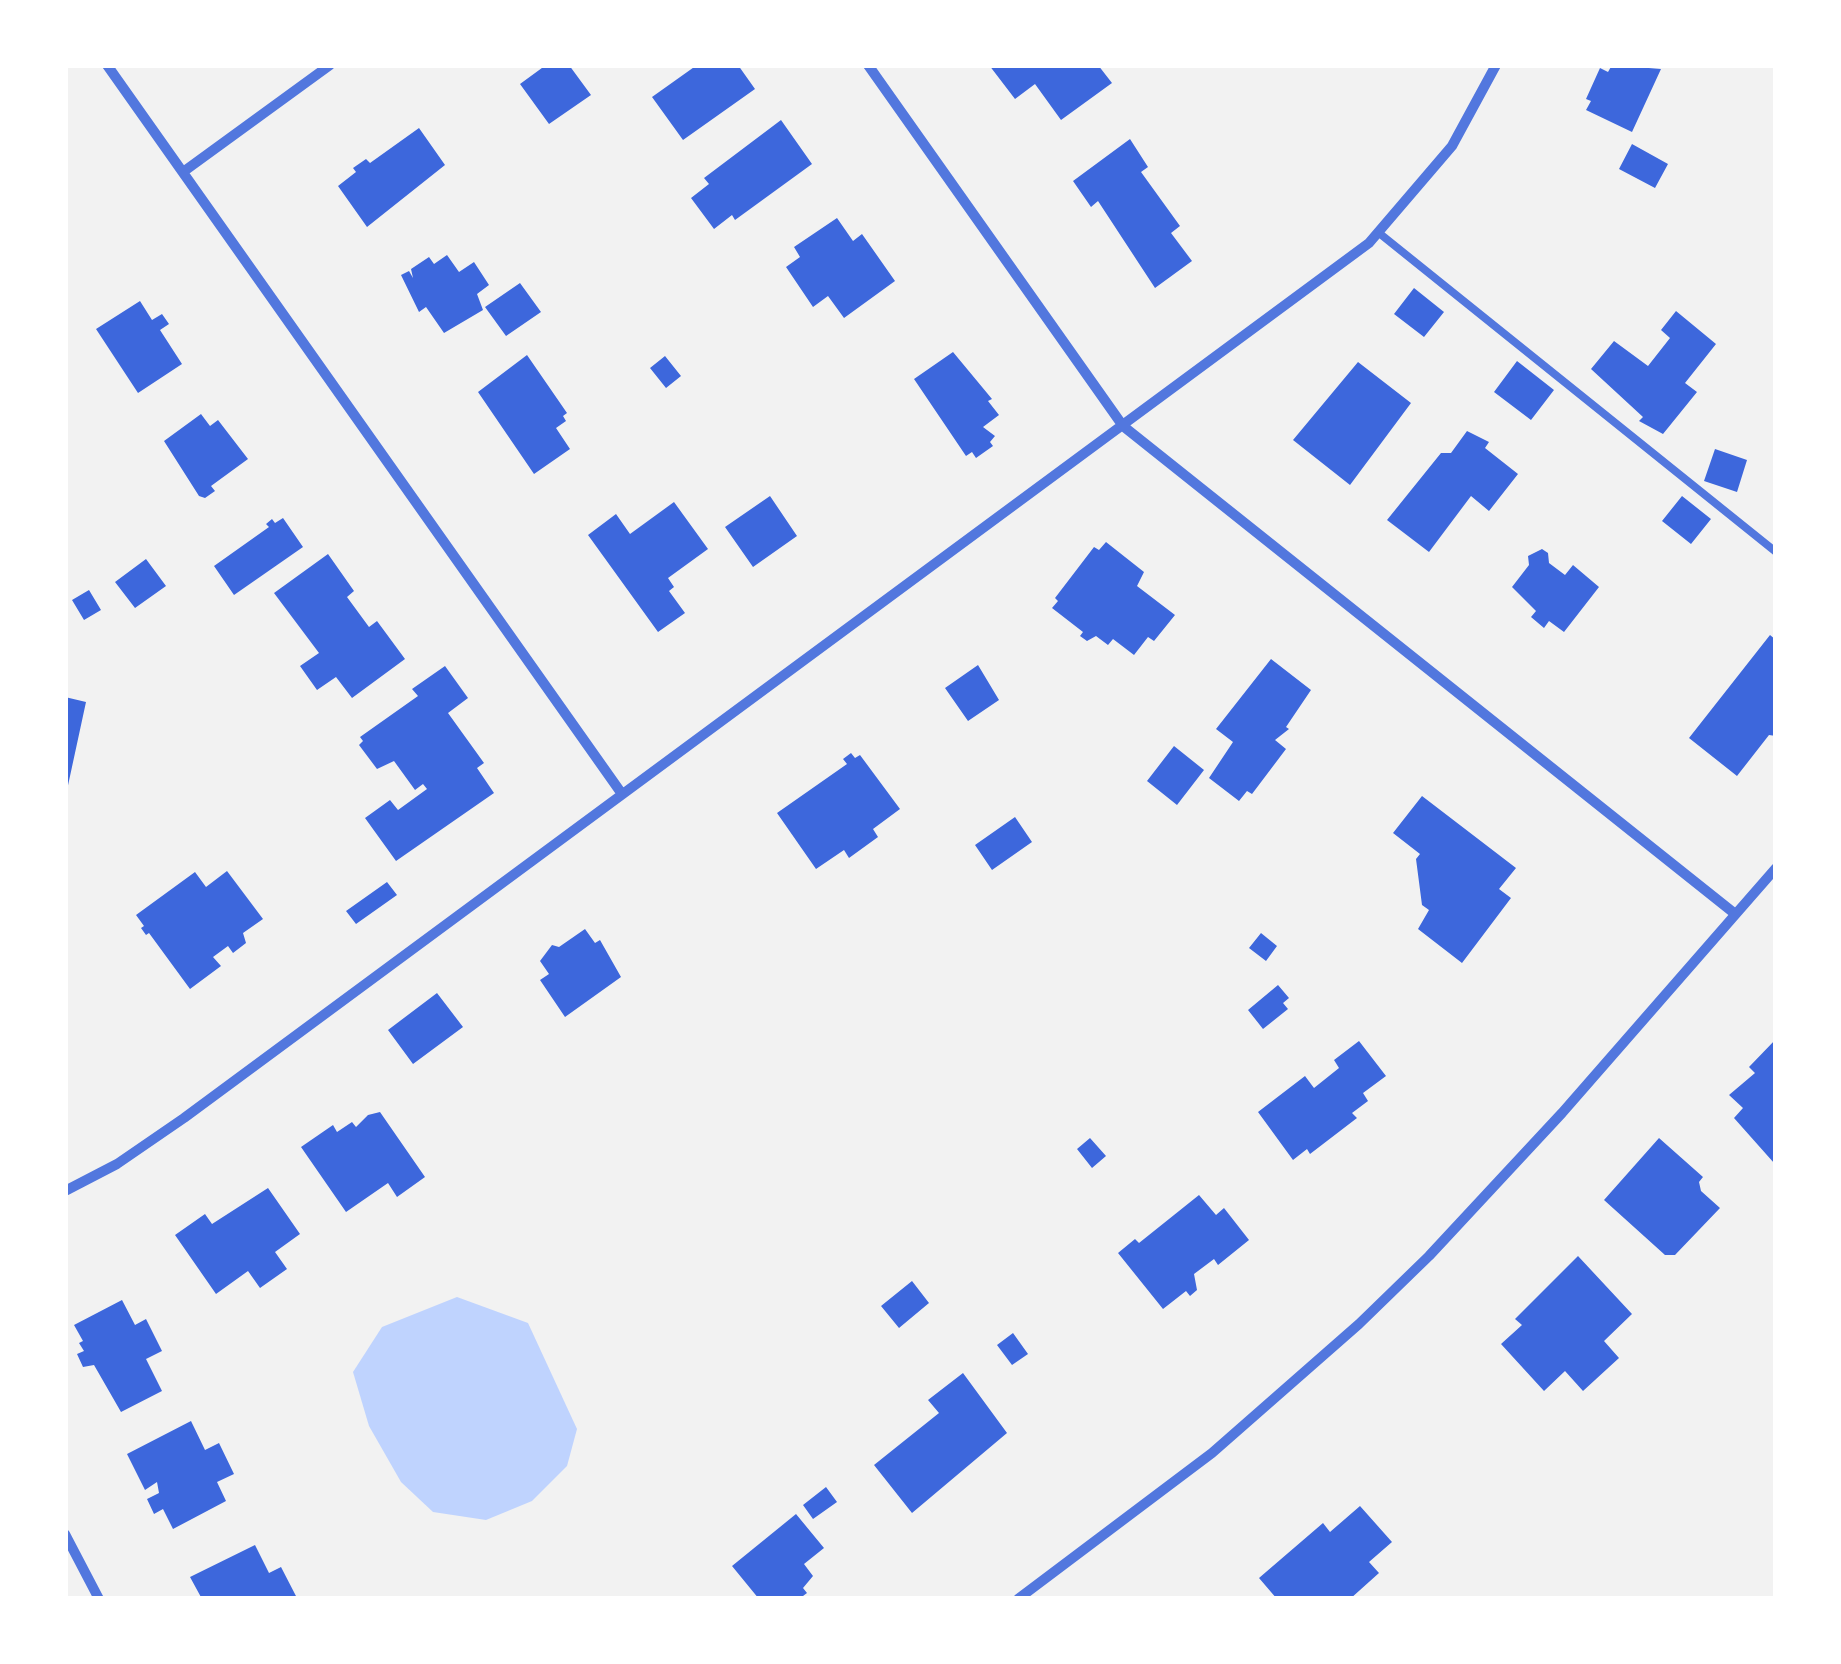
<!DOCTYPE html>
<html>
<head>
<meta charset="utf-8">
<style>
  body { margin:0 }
  #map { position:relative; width:1841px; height:1664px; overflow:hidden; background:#f2f2f2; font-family:"Archivo Narrow",sans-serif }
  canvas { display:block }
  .frame { position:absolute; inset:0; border:68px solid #fff; pointer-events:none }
</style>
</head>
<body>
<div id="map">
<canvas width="1841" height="1664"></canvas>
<div class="frame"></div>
</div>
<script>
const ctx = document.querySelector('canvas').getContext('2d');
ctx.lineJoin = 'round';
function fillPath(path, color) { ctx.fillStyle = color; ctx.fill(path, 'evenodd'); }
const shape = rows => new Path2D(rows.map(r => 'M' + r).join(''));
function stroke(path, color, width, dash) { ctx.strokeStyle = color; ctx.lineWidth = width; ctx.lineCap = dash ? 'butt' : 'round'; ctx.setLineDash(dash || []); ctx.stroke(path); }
const water = shape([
  [457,1297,528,1323,577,1429,567,1466,532,1501,486,1520,433,1512,401,1482,369,1426,353,1372,382,1327]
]);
const building = shape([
  [546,65,569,65,591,95,549,124,520,84],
  [697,65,738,65,755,89,683,140,652,97],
  [989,65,1098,65,1112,83,1061,120,1035,84,1015,99],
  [1612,65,1661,69,1632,132,1586,110,1591,101,1586,99,1600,68,1608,72],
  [781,120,812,164,735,220,732,215,714,229,691,198,709,184,704,178],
  [419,128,445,165,367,227,338,186,356,172,353,168,366,159,370,163],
  [1130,139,1148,167,1141,172,1180,226,1171,233,1192,261,1155,288,1098,201,1091,207,1073,181],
  [1632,144,1668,164,1655,188,1619,169],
  [837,218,853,241,862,234,895,281,844,318,828,296,813,307,786,267,800,257,794,247],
  [447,255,459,272,474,262,489,285,477,294,483,310,444,333,426,307,419,312,401,275,409,271,413,278,411,269,429,257,434,264],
  [520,283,541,312,506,336,485,307],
  [1414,288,1444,312,1424,337,1394,314],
  [140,301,152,320,162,314,169,324,160,330,182,364,138,393,96,329],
  [1676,311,1716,344,1685,383,1697,392,1663,434,1639,421,1643,417,1591,369,1614,341,1648,366,1670,338,1661,330],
  [953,352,992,399,988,401,999,415,983,427,995,436,990,442,993,446,976,458,972,452,966,456,914,379],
  [527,355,567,413,563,416,566,421,556,428,570,449,534,474,478,392],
  [665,356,681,376,666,388,650,368],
  [1517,361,1554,390,1531,420,1494,392],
  [1358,362,1411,403,1350,485,1293,440],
  [201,414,210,426,218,420,248,459,211,486,215,491,205,498,199,496,164,441],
  [1467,431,1489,442,1485,448,1518,474,1489,511,1471,496,1429,552,1387,520,1441,453,1451,453],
  [1715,449,1747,460,1737,492,1704,481],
  [770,496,797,536,753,567,725,527],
  [1682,496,1711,519,1691,544,1662,521],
  [674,502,708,549,668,578,674,587,669,591,685,613,658,632,588,535,616,514,630,534],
  [283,518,303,547,234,595,214,566,269,527,266,524,272,519,275,523],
  [1106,542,1144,572,1137,586,1175,615,1154,641,1148,637,1134,655,1113,639,1108,645,1096,636,1087,641,1080,636,1083,632,1052,608,1058,601,1055,598,1094,547,1099,550],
  [1542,549,1548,553,1549,563,1565,575,1573,565,1599,587,1564,632,1549,621,1544,628,1531,617,1536,611,1512,587,1529,565,1528,556],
  [328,554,354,591,347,597,369,627,377,621,405,659,352,698,336,677,317,690,300,666,319,653,274,593],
  [146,559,166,586,135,608,115,582],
  [89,590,101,610,84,620,72,600],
  [1770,635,1776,640,1776,736,1769,735,1737,776,1689,738],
  [1271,659,1311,690,1286,727,1289,729,1275,740,1286,749,1252,794,1247,791,1239,801,1209,778,1233,742,1216,729],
  [978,665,999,700,968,721,945,688],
  [445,666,468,698,448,713,484,763,477,768,494,793,396,861,365,818,390,800,398,810,427,789,423,784,415,790,394,761,377,769,359,745,363,741,360,737,418,696,412,689],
  [65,697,86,702,67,790,65,790],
  [1174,746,1204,770,1177,805,1147,781],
  [851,753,855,758,860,755,900,809,873,829,878,837,849,858,844,850,816,869,777,813,847,764,843,759],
  [1422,796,1516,868,1499,889,1511,898,1462,963,1418,929,1429,910,1422,905,1416,859,1420,854,1393,833],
  [1015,817,1032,842,992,870,975,845],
  [227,871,263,919,243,933,246,943,233,953,228,946,213,957,221,966,190,989,149,933,146,935,141,928,144,926,136,915,195,872,206,887],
  [387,882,397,895,356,924,346,911],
  [585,929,595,943,600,940,621,977,565,1017,540,980,549,974,540,961,552,945,559,947],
  [1261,933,1277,946,1266,961,1249,948],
  [1278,985,1289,998,1283,1003,1288,1009,1263,1029,1248,1010],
  [437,993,463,1027,413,1064,388,1030],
  [1776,1039,1776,1160,1774,1163,1734,1118,1743,1108,1729,1095,1755,1073,1749,1067],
  [1359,1041,1386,1076,1363,1093,1368,1101,1352,1113,1357,1118,1310,1154,1307,1149,1293,1160,1258,1112,1305,1076,1314,1088,1339,1068,1334,1060],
  [380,1112,425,1177,397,1197,388,1183,346,1212,301,1147,333,1125,337,1132,352,1122,356,1127,368,1115],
  [1090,1138,1106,1156,1092,1168,1077,1149],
  [1659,1138,1703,1177,1699,1182,1701,1191,1720,1208,1675,1255,1665,1255,1604,1200],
  [268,1188,300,1234,275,1252,287,1269,260,1288,248,1271,216,1294,175,1235,205,1214,212,1224],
  [1199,1195,1216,1215,1224,1208,1249,1240,1218,1265,1214,1259,1194,1274,1197,1290,1190,1296,1186,1291,1163,1309,1118,1253,1135,1239,1139,1243],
  [1578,1256,1632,1314,1604,1341,1619,1358,1583,1391,1565,1371,1544,1391,1501,1344,1522,1325,1515,1319],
  [912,1281,929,1303,899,1328,881,1306],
  [122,1300,135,1325,146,1319,162,1351,146,1359,162,1391,121,1412,94,1365,83,1367,77,1354,84,1351,79,1343,83,1341,74,1325],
  [1013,1333,1028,1354,1012,1365,997,1345],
  [963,1373,1007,1433,912,1513,874,1465,939,1413,928,1400],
  [191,1421,205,1450,219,1443,234,1474,217,1482,226,1501,173,1529,163,1509,154,1514,147,1499,159,1493,157,1482,145,1490,127,1454],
  [826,1487,837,1502,813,1519,803,1505],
  [1360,1506,1392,1542,1369,1562,1379,1573,1350,1599,1277,1599,1259,1578,1323,1523,1330,1532],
  [796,1514,824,1548,804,1564,813,1576,803,1588,807,1593,799,1599,759,1599,732,1566],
  [255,1545,269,1573,281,1567,297,1598,202,1599,190,1577]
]);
const service = shape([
  [1379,233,1776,552]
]);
const minor = shape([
  [107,65,622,794],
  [868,65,1123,426,1734,913],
  [183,172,330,65],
  [65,1191,117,1164,184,1118,1369,243,1452,146,1496,65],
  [65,1534,99,1599],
  [1018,1599,1212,1453,1359,1324,1429,1256,1562,1113,1776,868]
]);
fillPath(water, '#bfd3fe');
fillPath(building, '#3d67dc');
stroke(service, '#5277de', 8);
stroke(minor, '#5277de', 10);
</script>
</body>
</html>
